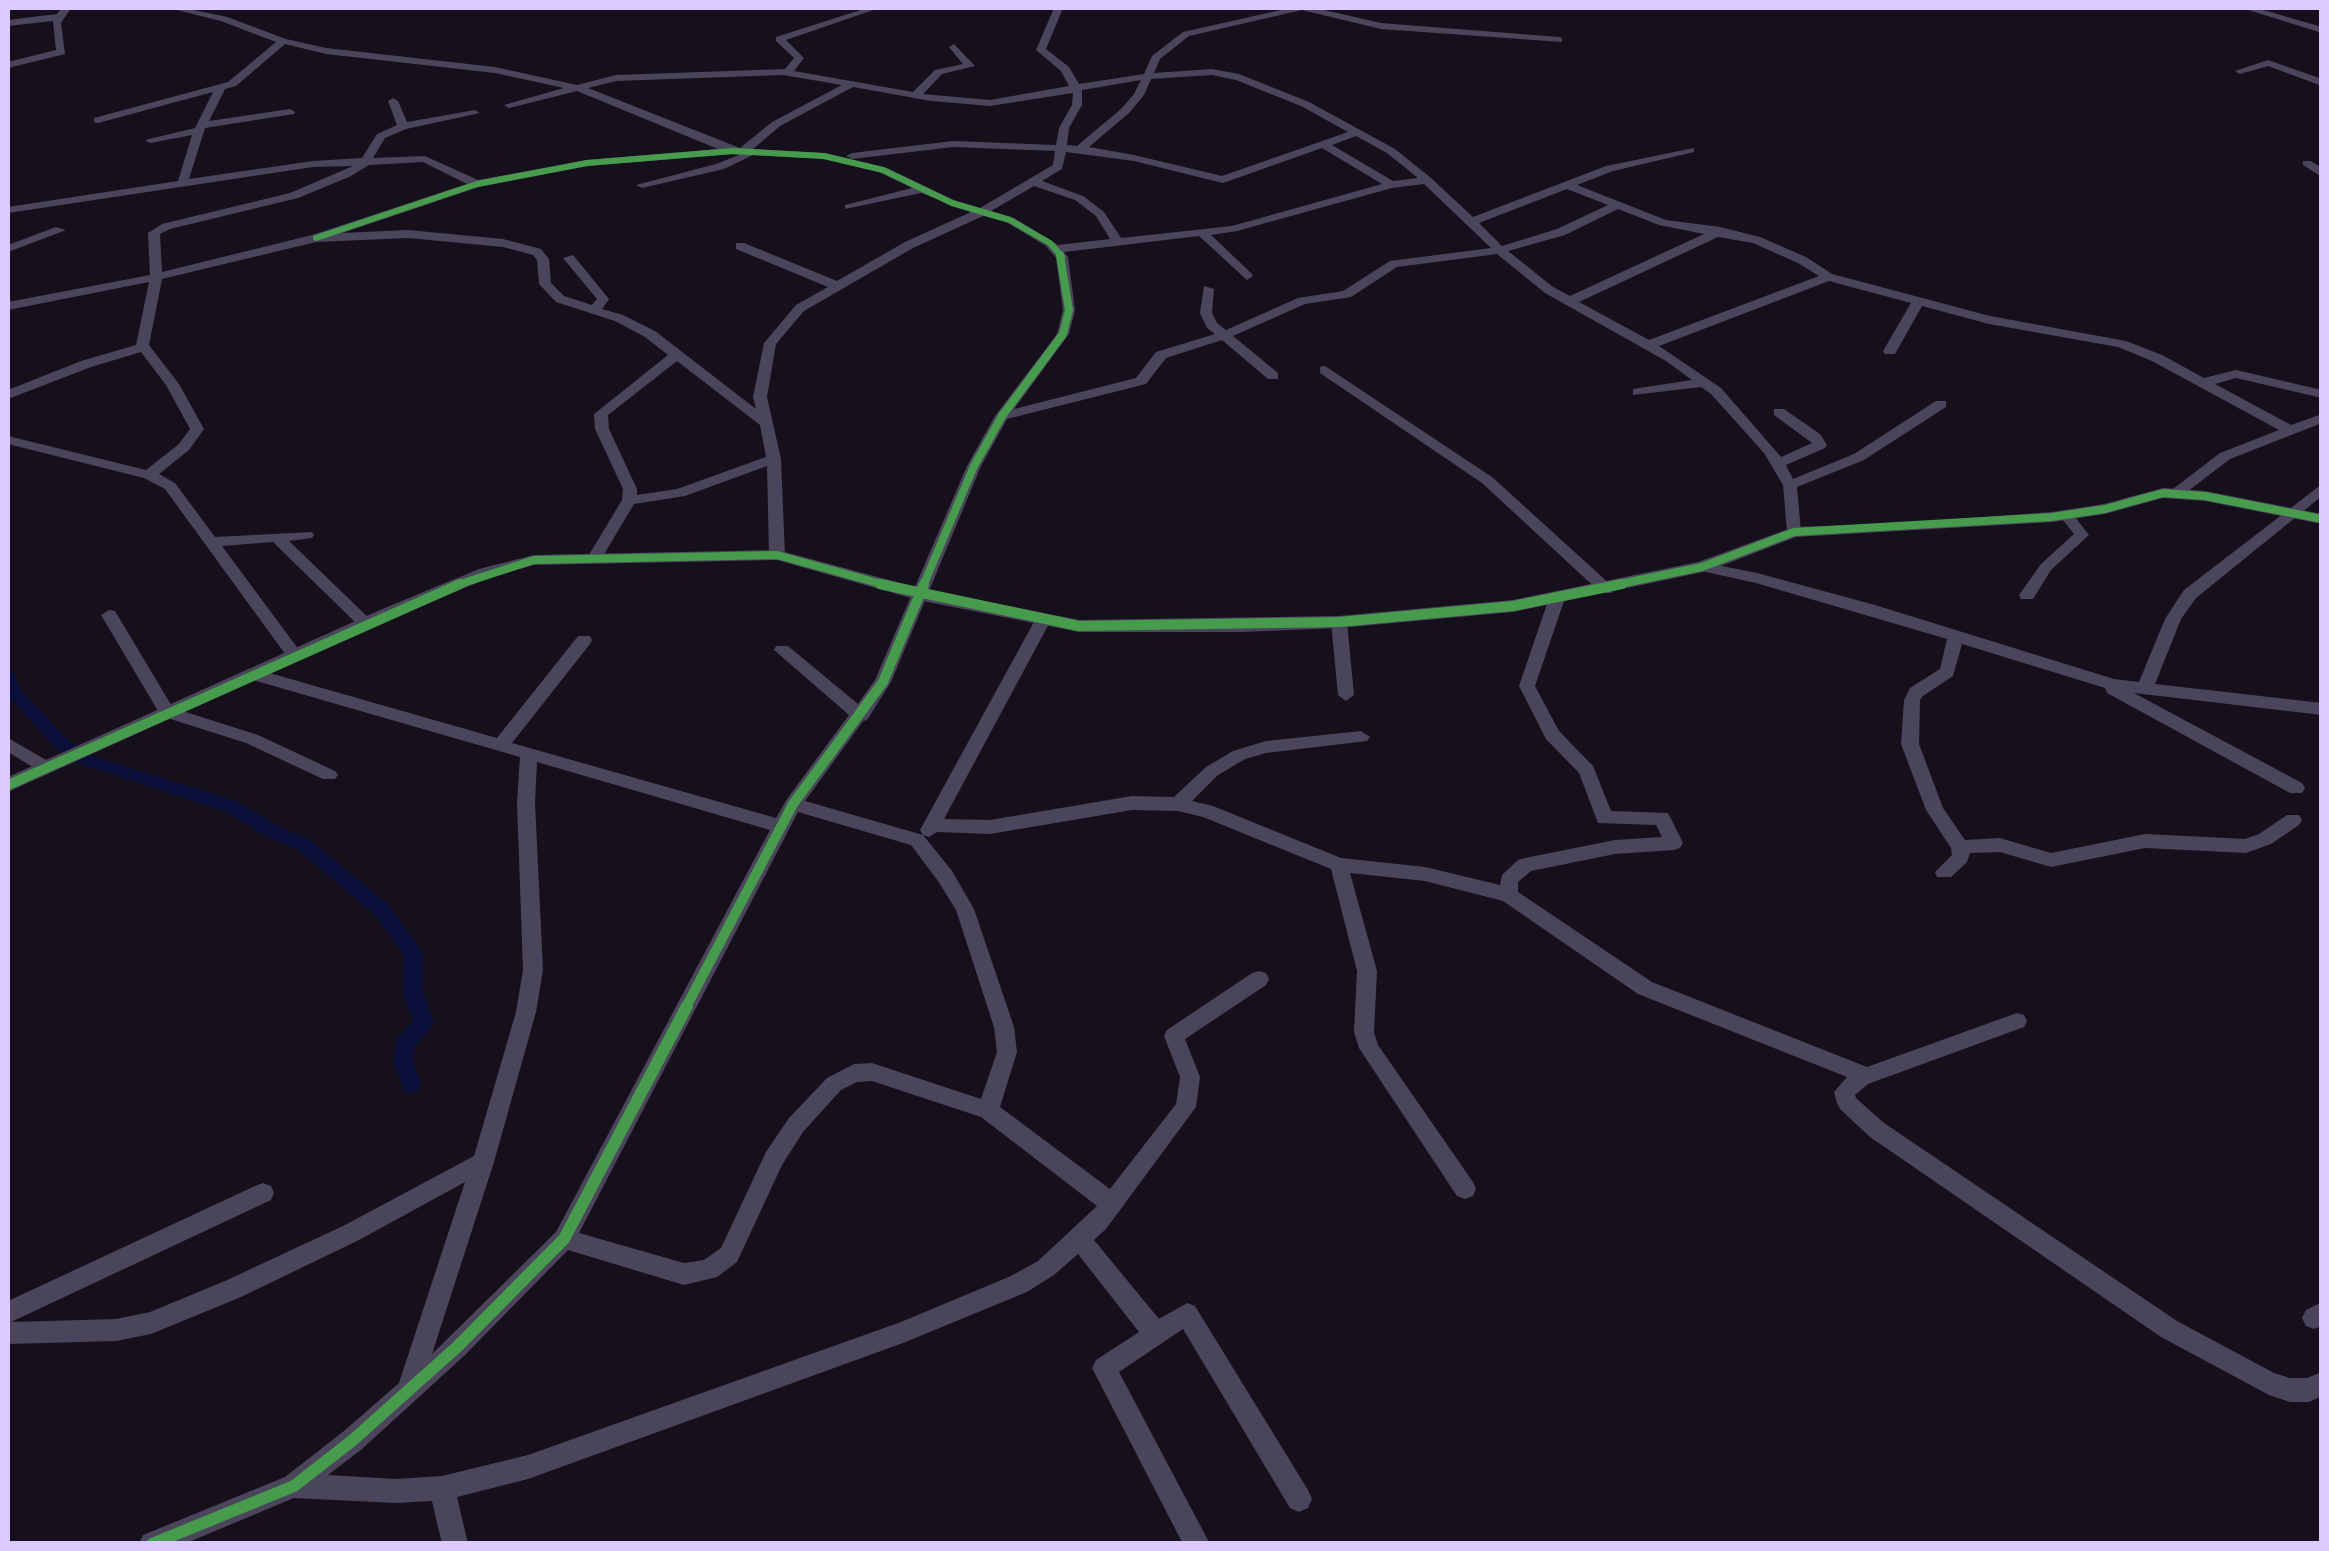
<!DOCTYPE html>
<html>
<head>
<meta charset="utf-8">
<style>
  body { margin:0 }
  #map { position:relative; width:2329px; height:1551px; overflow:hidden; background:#15101b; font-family:"DejaVu Sans",sans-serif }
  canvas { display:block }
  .frame { position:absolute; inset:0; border:10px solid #dccaff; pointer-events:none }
</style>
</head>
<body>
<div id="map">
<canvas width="2329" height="1551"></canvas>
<div class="frame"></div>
</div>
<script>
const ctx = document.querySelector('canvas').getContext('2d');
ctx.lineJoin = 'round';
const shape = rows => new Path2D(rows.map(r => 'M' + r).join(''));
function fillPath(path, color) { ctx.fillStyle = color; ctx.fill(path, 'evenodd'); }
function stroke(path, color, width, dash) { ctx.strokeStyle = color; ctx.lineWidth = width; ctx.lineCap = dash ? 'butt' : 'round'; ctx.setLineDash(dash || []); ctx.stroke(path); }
const canal = shape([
  [8,671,14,673,21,690,68,740,95,757,239,802,277,826,309,839,389,905,423,952,423,991,434,1023,414,1048,413,1060,421,1085,418,1091,411,1094,404,1091,393,1060,397,1039,413,1021,403,991,403,954,375,915,297,849,265,836,227,812,83,765,56,748,8,696,8,671]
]);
const minor = shape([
  [8,8,16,8,8,11,8,8],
  [62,8,71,8,61,23,65,54,8,68,8,62,56,50,53,21,8,26,8,20,57,14,62,8],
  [169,8,184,8,227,17,286,39,326,48,495,67,577,85,616,75,785,69,794,58,776,41,776,37,867,8,879,8,786,40,804,58,794,71,913,92,935,70,963,64,949,47,954,44,975,66,942,74,923,94,990,100,1069,86,1061,71,1036,50,1054,8,1063,8,1046,49,1069,67,1079,84,1144,74,1152,56,1183,32,1290,8,1315,8,1381,23,1559,37,1562,38,1562,42,1381,29,1302,10,1189,36,1160,59,1154,73,1212,69,1239,74,1309,102,1395,149,1431,178,1473,217,1606,166,1694,148,1694,152,1613,171,1577,185,1666,220,1720,227,1760,237,1806,257,1832,274,1990,316,2126,341,2162,355,2204,378,2236,370,2322,390,2322,398,2236,378,2215,384,2291,425,2322,414,2322,423,2230,459,2183,495,2173,495,2173,489,2220,453,2279,430,2152,361,2118,347,1989,324,1922,306,1895,354,1885,354,1883,351,1911,303,1829,281,1659,346,1721,388,1781,457,1812,443,1774,415,1774,409,1784,409,1820,434,1827,445,1825,448,1786,465,1793,479,1854,454,1936,401,1946,401,1946,407,1864,460,1797,487,1801,532,1794,537,1787,532,1783,485,1764,453,1711,394,1701,387,1633,395,1633,389,1692,380,1666,361,1545,293,1497,254,1397,267,1351,297,1305,304,1233,336,1278,373,1278,379,1268,379,1222,340,1166,358,1146,384,1007,419,981,466,891,682,867,720,863,721,805,801,923,835,952,871,974,909,1014,1027,1017,1052,1000,1107,1110,1189,1176,1104,1180,1077,1164,1036,1167,1030,1252,973,1259,971,1266,973,1269,979,1266,985,1185,1039,1200,1077,1196,1107,1106,1229,1094,1240,1159,1319,1187,1303,1195,1306,1308,1490,1312,1499,1308,1508,1299,1512,1290,1508,1183,1329,1119,1372,1210,1544,1183,1544,1092,1368,1096,1360,1139,1332,1078,1254,1054,1275,1027,1292,903,1343,528,1479,457,1497,468,1544,442,1544,432,1501,396,1503,294,1498,184,1544,139,1544,143,1535,285,1477,344,1431,399,1383,465,1182,359,1240,241,1297,151,1334,116,1341,8,1344,8,1301,255,1186,263,1183,271,1186,274,1193,271,1200,11,1322,116,1319,150,1312,225,1281,343,1226,474,1156,516,1012,523,970,517,803,520,757,246,678,244,674,246,670,252,668,497,738,578,636,590,636,592,640,590,644,512,743,776,818,787,799,849,715,774,650,776,646,788,646,858,704,875,680,967,466,995,416,1057,334,1063,310,1056,258,1046,246,1006,222,983,216,913,248,804,311,776,344,767,397,781,459,785,555,782,558,772,558,769,555,767,466,685,496,634,504,600,561,595,563,587,558,622,500,623,489,595,429,594,414,668,355,645,337,615,321,556,302,539,284,537,260,533,255,503,247,408,238,316,242,162,279,149,345,179,384,204,429,189,450,159,474,175,483,215,537,312,532,314,535,312,538,289,541,374,623,372,627,360,627,273,542,222,546,302,654,300,658,288,658,165,489,144,478,8,444,8,436,146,470,179,444,190,429,166,385,141,352,91,367,8,399,8,390,81,361,136,345,149,282,8,310,8,302,150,275,148,233,162,224,290,193,353,166,313,167,8,213,8,207,178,181,192,135,150,143,145,140,195,128,213,92,98,123,94,122,94,118,228,82,276,42,221,21,169,8],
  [285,44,326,54,495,73,564,88,504,105,509,108,577,91,718,149,587,160,478,180,425,156,373,158,385,138,406,129,480,113,475,110,407,122,398,101,393,98,388,101,397,125,377,134,362,158,313,161,189,179,205,128,294,114,295,112,290,109,209,121,225,89,236,86,285,44],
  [783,75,842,85,772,122,740,148,588,88,616,81,783,75],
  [1212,75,1236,80,1301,106,1348,132,1222,176,1134,155,1089,147,1129,113,1144,95,1151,79,1212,75],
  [1141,80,1134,94,1121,109,1077,146,1067,145,1069,128,1082,105,1082,90,1141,80],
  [853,87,931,101,990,106,1073,93,1072,105,1059,128,1056,145,953,141,852,153,846,156,852,159,953,147,1055,151,1053,165,980,208,956,201,887,168,824,153,753,149,780,126,853,87],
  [1356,136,1387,153,1418,178,1393,181,1332,145,1356,136],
  [1322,148,1382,184,1232,226,1121,238,1104,212,1083,196,1042,181,1062,169,1066,152,1134,161,1223,183,1322,148],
  [733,154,739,155,716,164,636,185,642,188,724,169,753,155,824,159,879,172,912,188,845,205,845,209,921,193,971,212,905,242,837,281,744,243,736,243,736,249,828,287,796,305,764,343,753,397,756,409,655,331,623,315,602,309,609,299,573,255,563,258,597,299,592,305,564,296,551,283,549,259,541,249,503,239,408,230,342,233,479,187,587,166,733,154],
  [423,162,467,184,312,235,162,272,160,234,170,229,298,198,349,177,369,165,423,162],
  [1424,184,1491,248,1390,261,1343,291,1298,298,1226,330,1217,323,1212,313,1214,289,1204,286,1200,313,1207,328,1215,334,1156,352,1136,378,1014,409,1069,334,1075,310,1068,257,1064,252,1199,236,1247,280,1253,276,1251,273,1211,235,1237,231,1392,188,1424,184],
  [1034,186,1075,200,1096,216,1110,239,1058,245,1014,218,991,211,1034,186],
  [1567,189,1608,205,1557,229,1502,246,1479,223,1567,189],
  [1618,209,1659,225,1704,234,1570,296,1553,287,1508,251,1565,235,1618,209],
  [1718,237,1753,243,1798,263,1819,276,1649,340,1579,302,1718,237],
  [677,361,760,425,766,457,677,489,637,495,637,489,609,429,608,415,677,361],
  [537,762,770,830,556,1232,432,1354,494,1162,536,1012,543,970,535,803,537,762],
  [798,812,911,845,938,881,956,910,994,1027,997,1052,981,1099,872,1063,854,1064,827,1078,789,1118,766,1152,721,1248,704,1260,684,1263,579,1233,798,812],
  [872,1081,981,1117,1097,1206,1038,1261,1011,1276,901,1322,528,1455,442,1476,396,1479,328,1475,362,1449,465,1355,568,1250,684,1285,717,1277,737,1262,782,1165,803,1132,841,1090,857,1082,872,1081],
  [2242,8,2256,8,2322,27,2322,33,2242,8],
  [2268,60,2322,79,2322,86,2268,66,2240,74,2235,71,2268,60],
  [2303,161,2311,161,2322,168,2322,177,2303,165,2303,161],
  [56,227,66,230,8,252,8,245,56,227],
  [1325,366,1492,477,1611,585,1614,589,1611,593,1601,593,1482,483,1320,373,1320,367,1325,366],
  [2322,484,2322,496,2196,598,2181,619,2155,684,2322,703,2322,715,2134,693,2302,783,2305,788,2302,793,2290,793,2107,693,2105,688,1962,644,1953,676,1923,696,1920,700,1919,744,1943,808,1965,840,2000,838,2051,853,2145,834,2245,839,2259,834,2287,815,2299,815,2302,820,2299,825,2271,844,2246,853,2145,848,2051,867,2000,852,1970,853,1967,862,1951,877,1937,877,1935,872,1952,855,1951,848,1926,810,1901,744,1904,700,1910,688,1940,669,1947,639,1756,583,1697,570,1694,567,1702,562,1757,573,1875,605,2114,679,2139,682,2165,619,2184,590,2322,484],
  [2066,511,2071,512,2089,535,2051,570,2033,599,2021,599,2019,595,2041,564,2074,534,2059,515,2066,511],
  [1557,593,1565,598,1535,686,1559,731,1593,766,1611,811,1668,813,1683,843,1680,848,1674,850,1615,854,1531,871,1518,882,1518,892,1652,982,1867,1067,2017,1013,2024,1015,2027,1021,2024,1027,1868,1084,1855,1095,1856,1098,1884,1123,2177,1321,2274,1373,2290,1378,2307,1378,2322,1372,2322,1396,2309,1402,2290,1402,2269,1395,2161,1337,1870,1137,1840,1109,1837,1103,1834,1092,1847,1077,1638,994,1503,901,1425,881,1350,873,1377,971,1374,1032,1378,1045,1473,1182,1476,1189,1473,1196,1465,1199,1457,1196,1359,1048,1354,1032,1357,971,1331,869,1203,817,1178,811,1132,810,990,834,937,832,929,837,923,835,920,830,1035,620,1043,615,1051,620,944,819,990,820,1132,796,1174,797,1206,767,1233,751,1266,741,1361,731,1370,737,1367,741,1266,753,1245,759,1218,775,1192,801,1213,806,1341,858,1425,867,1500,885,1502,875,1518,860,1525,858,1615,840,1662,837,1656,825,1598,823,1579,773,1546,739,1519,686,1549,598,1557,593],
  [109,610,115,611,173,708,258,735,335,771,338,775,335,779,323,779,246,743,161,716,101,615,109,610],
  [1339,617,1347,622,1354,695,1346,701,1338,695,1331,622,1339,617],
  [8,738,53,764,56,768,53,772,41,772,8,752,8,738],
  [2322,1302,2322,1326,2314,1329,2306,1326,2302,1318,2306,1310,2322,1302]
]);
const tertiary = shape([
  [2163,488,2205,491,2322,514,2322,524,2205,501,2163,498,2105,514,2052,522,1796,537,1708,571,1513,612,1339,628,1241,632,1079,632,918,600,777,560,534,565,491,577,392,618,8,792,8,777,380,610,479,569,534,555,777,550,919,588,1079,620,1339,616,1513,600,1698,562,1794,527,1889,524,2052,512,2104,504,2163,488]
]);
const cyclewayFar3 = shape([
  [316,238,477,184,587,163,733,151,824,156,883,170,952,203,1010,220,1050,243,1062,257]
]);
const cyclewayFar2 = shape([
  [454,586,534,560,777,555,889,586],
  [923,586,974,466,1002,416,1063,334,1069,310,1060,255],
  [1610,586,1702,567,1794,532,2052,517,2105,509,2163,493,2205,496,2322,519]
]);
const cyclewayFar1 = shape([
  [880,584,1079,626,1339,622,1513,606,1622,584],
  [8,785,460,584],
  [685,1009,793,804,883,682,924,584]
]);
const cycleway = shape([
  [152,1544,294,1486,353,1440,457,1347,564,1239,687,1006]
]);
fillPath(canal, '#0a0f39');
fillPath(minor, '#4b455c');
fillPath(tertiary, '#4b455c');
stroke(cyclewayFar3, '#469c4c', 6);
stroke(cyclewayFar2, '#469c4c', 8);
stroke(cyclewayFar1, '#469c4c', 10);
stroke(cycleway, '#469c4c', 12);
</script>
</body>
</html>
